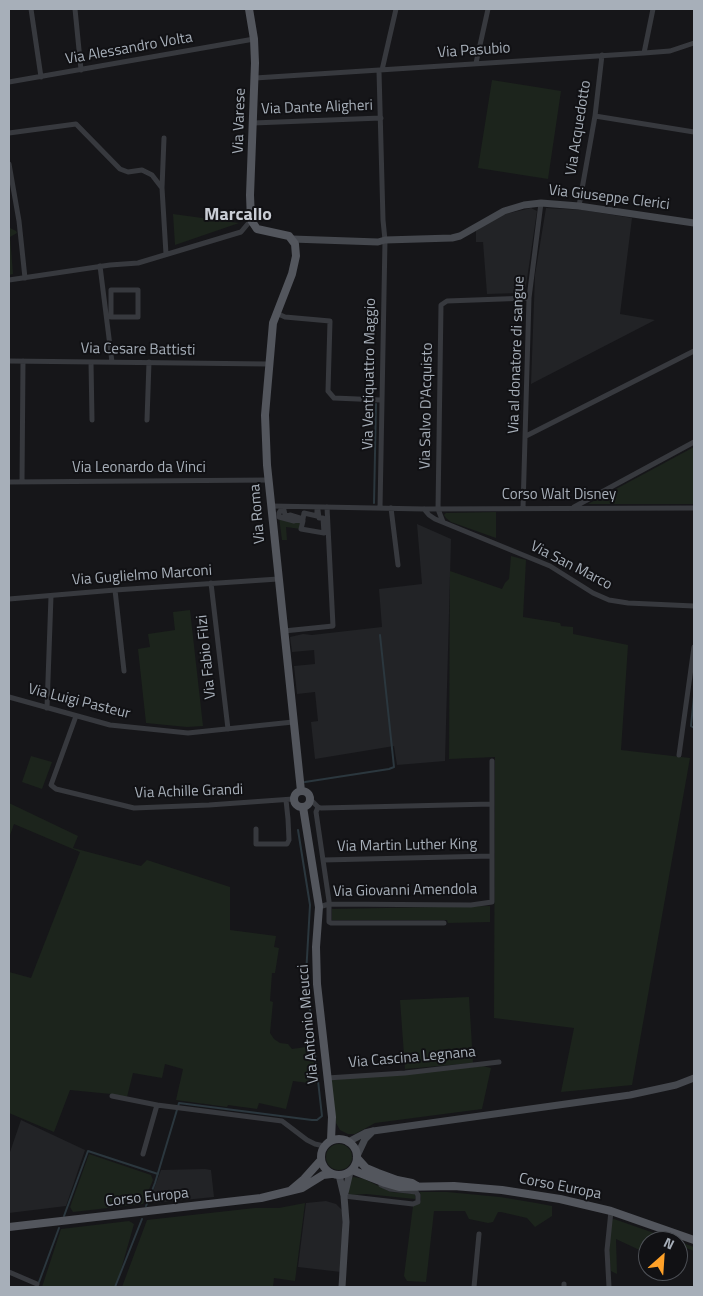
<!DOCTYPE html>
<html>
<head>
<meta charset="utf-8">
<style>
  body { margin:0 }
  #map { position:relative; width:703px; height:1296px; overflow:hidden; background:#161619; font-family:"Titillium Web",sans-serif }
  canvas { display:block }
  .frame { position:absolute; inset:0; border:10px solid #a7afb9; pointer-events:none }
  .north { position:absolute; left:638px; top:1231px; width:50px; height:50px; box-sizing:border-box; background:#111114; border:1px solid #4d5056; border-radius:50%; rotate:26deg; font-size:14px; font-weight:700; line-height:20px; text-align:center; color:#a7afb9 }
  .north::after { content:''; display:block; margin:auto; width:18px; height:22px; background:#ffa128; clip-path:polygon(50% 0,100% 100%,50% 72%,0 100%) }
</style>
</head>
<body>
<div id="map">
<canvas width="703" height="1296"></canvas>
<div class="frame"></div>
<div class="north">N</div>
</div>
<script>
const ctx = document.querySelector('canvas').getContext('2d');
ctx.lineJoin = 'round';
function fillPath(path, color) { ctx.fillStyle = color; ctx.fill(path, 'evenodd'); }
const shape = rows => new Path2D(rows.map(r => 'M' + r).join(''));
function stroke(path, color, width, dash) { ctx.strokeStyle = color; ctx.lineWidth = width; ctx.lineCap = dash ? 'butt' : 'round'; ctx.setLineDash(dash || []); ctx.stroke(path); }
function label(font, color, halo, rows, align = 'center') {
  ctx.font = font + ' "Titillium Web",sans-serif'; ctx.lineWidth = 4; ctx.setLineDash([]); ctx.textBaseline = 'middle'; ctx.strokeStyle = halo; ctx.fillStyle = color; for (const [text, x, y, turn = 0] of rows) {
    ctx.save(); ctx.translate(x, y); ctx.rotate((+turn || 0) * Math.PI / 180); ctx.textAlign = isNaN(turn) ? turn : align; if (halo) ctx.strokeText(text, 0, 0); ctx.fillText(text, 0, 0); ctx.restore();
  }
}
const built = shape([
  [531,208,537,211,526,286,519,293,487,294,483,242,476,242,476,231,497,216],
  [546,208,583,210,632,218,620,314,655,320,531,384,535,275],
  [417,524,451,539,445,761,397,765,394,746,315,759,311,722,318,721,315,692,297,694,294,666,315,664,314,650,292,652,290,637,303,634,312,635,382,627,379,589,422,584],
  [21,1120,85,1150,66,1206,9,1213,9,1155],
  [205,1169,211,1170,214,1197,153,1203,154,1189,161,1170],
  [326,1201,336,1204,343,1211,341,1272,298,1267,306,1203]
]);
const green = shape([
  [492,80,561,91,548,179,478,168],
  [173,214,239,223,175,245],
  [9,223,10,228,16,231,17,233,10,237,13,274,9,275],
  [694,447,694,504,588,504],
  [496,512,496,538,451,522,446,518,444,515,446,513],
  [279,517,303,521,301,529,286,527,287,540,282,540],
  [511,556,526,560,523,617,560,623,561,626,573,627,573,634,628,645,621,750,690,758,632,1085,561,1092,574,1028,494,1018,495,757,449,759,450,571,502,589,505,583,509,579],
  [190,610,203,726,187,727,146,723,138,649,150,647,148,634,175,630,173,612],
  [31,756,52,762,42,789,22,782],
  [9,803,78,836,73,848,141,866,147,860,230,887,230,930,276,936,274,947,279,948,275,973,272,973,270,1001,273,1002,270,1033,274,1039,280,1043,288,1044,292,1049,306,1047,312,1042,316,1084,293,1081,286,1109,259,1103,257,1109,228,1105,227,1107,176,1100,183,1069,165,1064,162,1078,133,1073,127,1097,111,1094,70,1090,54,1132,9,1113,9,972,31,978,80,852,14,824,9,838],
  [490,906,490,922,448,923,447,920,332,920,332,909],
  [469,997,473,1063,405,1069,400,1000],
  [483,1066,491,1068,482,1109,375,1123,355,1134,348,1134,340,1130,336,1123,331,1080],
  '326 1157a13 13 0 1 1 26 0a13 13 0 1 1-26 0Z',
  [89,1154,151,1175,153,1180,143,1204,73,1212,70,1207],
  [354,1177,364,1179,391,1192,414,1194,416,1196,415,1199,366,1194,350,1195,348,1192,351,1178],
  [420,1192,447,1192,500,1197,536,1203,552,1206,552,1216,535,1227,527,1218,501,1212,498,1212,493,1222,488,1223,469,1219,465,1211,434,1211,426,1282,407,1281,404,1276,413,1206,419,1203,421,1200],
  [305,1203,295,1281,274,1278,273,1287,122,1287,147,1220,255,1208,279,1208],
  [614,1219,694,1247,694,1251,678,1245,678,1241,667,1241,661,1239,660,1241,648,1241,648,1254,616,1239,617,1274,611,1271,609,1253,611,1220],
  [129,1221,134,1224,116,1287,42,1287,61,1229]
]);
const stream = shape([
  [374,503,376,404],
  [694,696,691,726,694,728],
  [305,782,389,769,394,767,380,635],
  [146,1206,155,1183,179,1103,312,1120,317,1120,322,1116,306,975,310,905,298,830],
  [64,1216,88,1151,158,1174],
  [39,1282,59,1228],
  [115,1287,142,1219]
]);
const street = shape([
  [31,9,41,77],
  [75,9,81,70],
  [644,53,653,9],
  [476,63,488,9],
  [382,70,396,9],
  [379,71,383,220,385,240,380,508],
  [255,78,644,53,670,51,694,43],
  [9,82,254,39],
  [595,116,694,132],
  [253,123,381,118],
  [9,133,76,124,120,169,128,172,142,170,152,175,162,188,166,254],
  [9,164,19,221,25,278],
  [162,188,164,138],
  [579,206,595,116,602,55],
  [100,266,112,362],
  [9,280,110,265,138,263,241,232,251,220],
  [111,290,138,290,138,317,111,317,111,290],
  [276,313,285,317,330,321,328,391,334,398,381,400],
  [9,361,268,364],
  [91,362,92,420],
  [147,420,149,362],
  [526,436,694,351],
  [9,482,269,480],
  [22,482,23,361],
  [272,506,424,509,694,508],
  [574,507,694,442],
  [391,508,398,565],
  [523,508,529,298,541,203],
  [424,509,429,515,435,519,550,566,593,593,609,600,628,603,694,606],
  [281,510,284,510,285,515,290,516,290,515,303,519,304,513,317,516,317,510,318,510,319,518,323,518,324,533,301,529,303,521,294,520,294,521,279,517,279,513,281,510],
  [443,522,438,509,441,305,447,301,529,298],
  [211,583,228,729],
  [115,590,124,671],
  [9,599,115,590,278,579],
  [284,631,333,626,327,507],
  [9,697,110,725,188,733,293,722],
  [47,708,51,596],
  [76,716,51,785,56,789,134,808,209,805,293,799],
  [679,755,694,647],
  [310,799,318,807,321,808,492,804],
  [318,807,316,812,329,901,329,922,331,923,444,923],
  [256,829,256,844,287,844,289,840,288,819,286,800],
  [323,860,492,856],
  [319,907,329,904,471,905,492,902,492,761],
  [327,1078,405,1073,499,1062],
  [112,1096,157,1105,282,1121,307,1140,315,1144,324,1146],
  [143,1154,157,1105],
  [344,1196,413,1204,418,1202,418,1195,416,1192,390,1189,381,1185],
  [9,1272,37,1284],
  [474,1287,479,1234],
  [564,1287,564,1284],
  [609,1287,607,1250,611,1211]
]);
const secondary = shape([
  [292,239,378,242,385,240,452,238,460,236,504,211,524,205,541,203,579,206,694,223],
  [348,1142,365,1133,373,1131,630,1095,676,1085,694,1078],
  [357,1156,365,1139,373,1131],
  [339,1175,344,1196,346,1222,342,1287],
  [345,1193,350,1172]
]);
const primary = shape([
  [249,9,254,39,255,63,250,195,251,220,257,229,289,236,295,244,296,256,292,274,273,323,265,415,267,465,301,791],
  '294 799a8 8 0 1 1 16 0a8 8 0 1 1-16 0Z',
  [303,807,319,907,316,947,317,984,332,1117,331,1140],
  '321 1157a18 18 0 1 1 36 0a18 18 0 1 1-36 0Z',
  [357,1158,366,1168,378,1173,397,1180,412,1183,417,1186],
  [352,1170,385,1183,399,1187,454,1186,502,1190,560,1199,611,1211,694,1240],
  [291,1190,304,1179,321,1160],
  [9,1227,261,1198,302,1188,323,1175,331,1174]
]);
const streetNames = [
  ["Via Alessandro Volta",129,49,-10],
  ["Via Pasubio",474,51,-4],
  ["Via Dante Aligheri",317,108,-2],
  ["Via Varese",240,121,-88],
  ["Via Acquedotto",579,128,-81],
  ["Via Giuseppe Clerici",609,198,7],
  ["Via Cesare Battisti",138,350,1],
  ["Via al donatore di sangue",517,355,-88],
  ["Via Ventiquattro Maggio",370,374,-89],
  ["Via Salvo D'Acquisto",427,406,-89],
  ["Via Leonardo da Vinci",139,468],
  ["Corso Walt Disney",559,495],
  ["Via Roma",258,514,-95],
  ["Via San Marco",571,566,27],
  ["Via Guglielmo Marconi",142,576,-4],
  ["Via Fabio Filzi",207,657,-96],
  ["Via Luigi Pasteur",79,702,14],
  ["Via Achille Grandi",189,792,-2],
  ["Via Martin Luther King",407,846,-1],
  ["Via Giovanni Amendola",405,891,-1],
  ["Via Antonio Meucci",309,1024,-95],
  ["Via Cascina Legnana",412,1058,-5],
  ["Corso Europa",560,1187,11],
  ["Corso Europa",147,1198,-6]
];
const quarterNames = [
  ["Marcallo",238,216]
];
fillPath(built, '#222326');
fillPath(green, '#1c241c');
stroke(stream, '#2b373e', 2);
stroke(street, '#37393e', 5);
stroke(secondary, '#45484e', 7);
stroke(primary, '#53565d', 8);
label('15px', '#a7afb9', '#111114', streetNames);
label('bold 18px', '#c9cdd5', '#111114', quarterNames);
</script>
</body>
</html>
